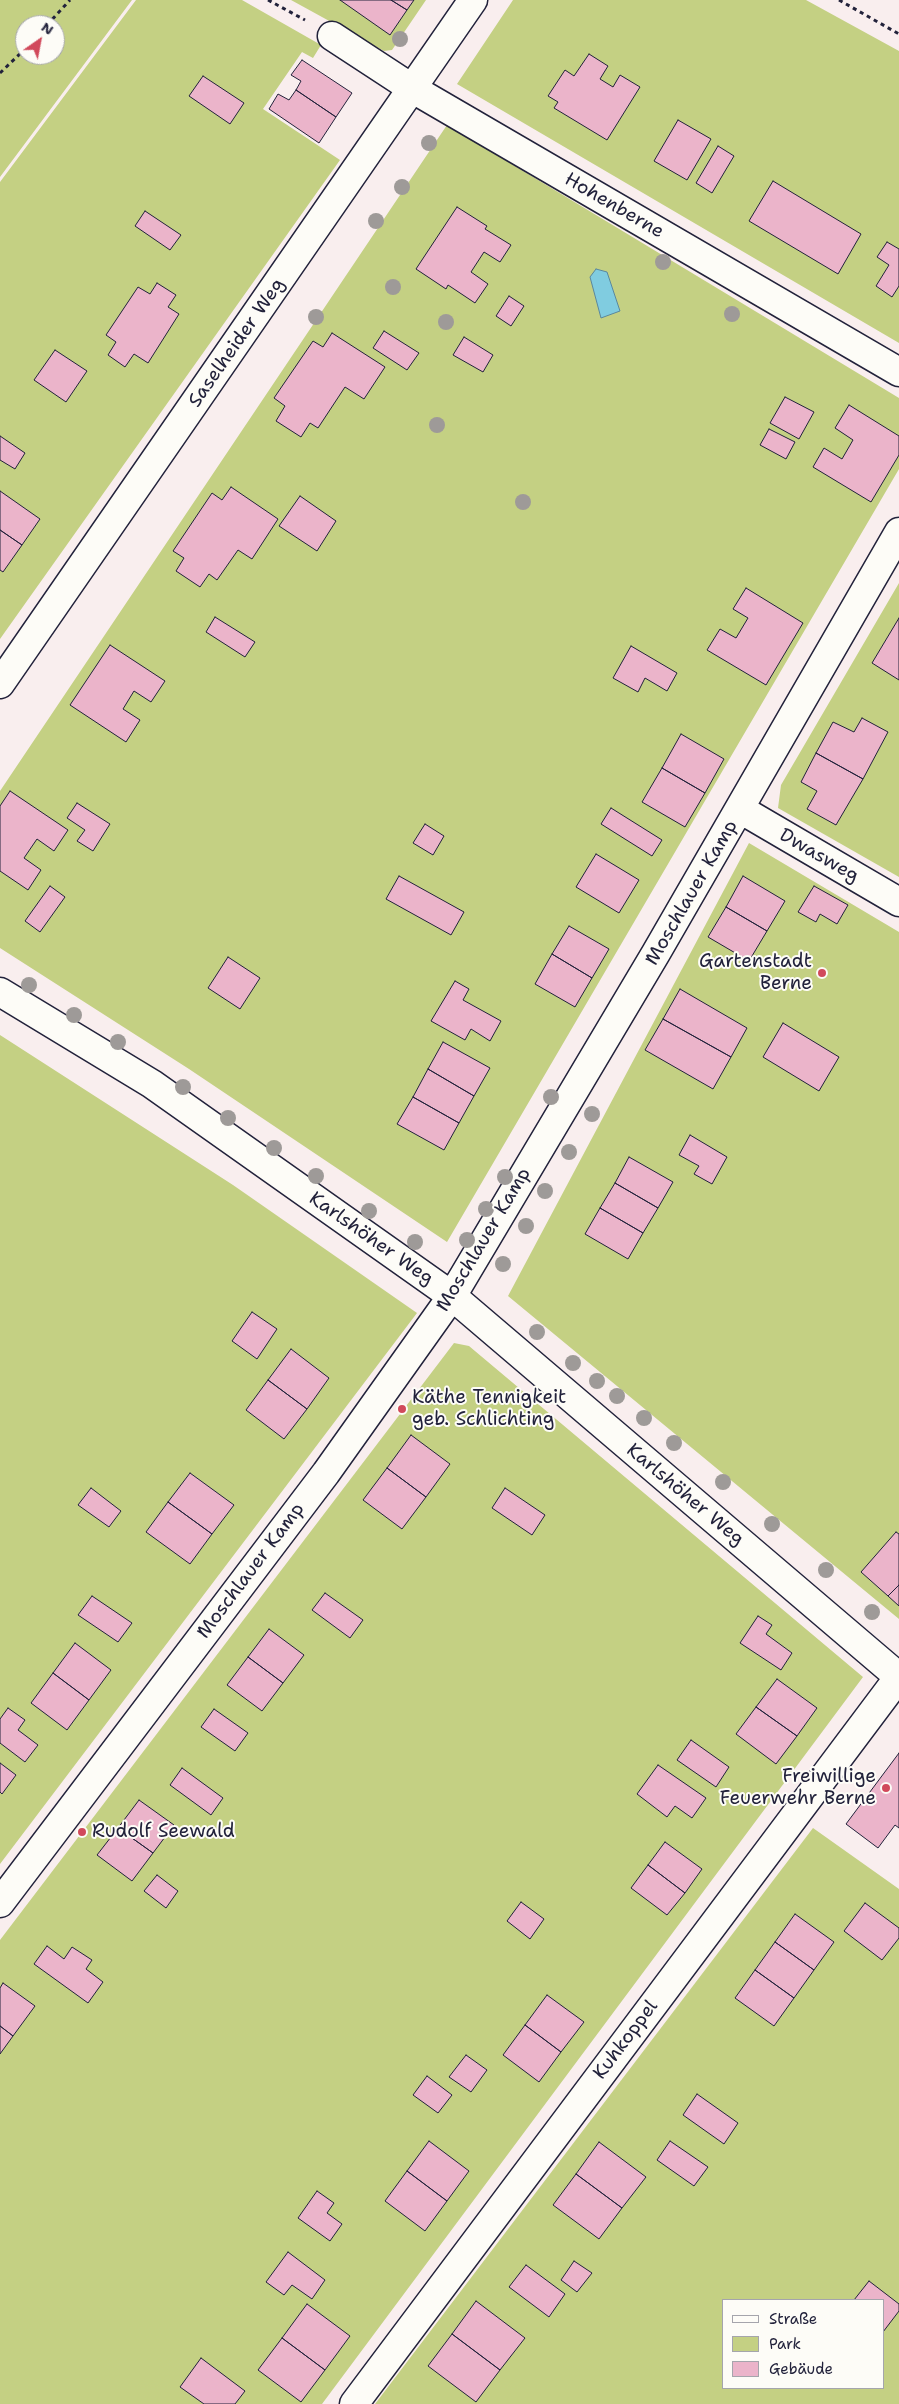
<!DOCTYPE html>
<html>
<head>
<meta charset="utf-8">
<style>
  body { margin:0 }
  #map { position:relative; width:899px; height:2404px; overflow:hidden; background:#f9eeee; font-family:"Shantell Sans",sans-serif }
  canvas { display:block }
  .legend { position:absolute; left:722px; top:2299px; width:162px; height:90px; box-sizing:border-box; background:#fdfcf7; border:1px solid #a5a5ac; margin:0; padding:6px 9px; list-style:none; font-size:15px; color:#22223b }
  .legend li { display:flex; align-items:center; gap:10px; height:25px }
  .legend b { width:25px; border:1px solid #a5a5ac }
  .north { position:absolute; left:15px; top:15px; width:50px; height:50px; box-sizing:border-box; background:#fdfcf7; border:1px solid #a5a5ac; border-radius:50%; rotate:33deg; font-size:14px; font-weight:700; line-height:20px; text-align:center; color:#22223b }
  .north::after { content:''; display:block; margin:auto; width:18px; height:22px; background:#d1495b; clip-path:polygon(50% 0,100% 100%,50% 72%,0 100%) }
</style>
</head>
<body>
<div id="map">
<canvas width="899" height="2404"></canvas>
<ul class="legend">
<li><b style="height:6px;background:#fdfcf7"></b>Straße</li>
<li><b style="height:14px;background:#c4d083"></b>Park</li>
<li><b style="height:14px;background:#ebb4ca"></b>Gebäude</li>
</ul>
<div class="north">N</div>
</div>
<script>
const ctx = document.querySelector('canvas').getContext('2d');
ctx.lineJoin = 'round';
function fillPath(path, color) { ctx.fillStyle = color; ctx.fill(path, 'evenodd'); }
const shape = rows => new Path2D(rows.map(r => 'M' + r).join(''));
function stroke(path, color, width, dash) { ctx.strokeStyle = color; ctx.lineWidth = width; ctx.lineCap = dash ? 'butt' : 'round'; ctx.setLineDash(dash || []); ctx.stroke(path); }
function label(font, color, halo, rows, align = 'center') {
  ctx.font = font + ' "Shantell Sans",sans-serif'; ctx.lineWidth = 4; ctx.setLineDash([]); ctx.textBaseline = 'middle'; ctx.strokeStyle = halo; ctx.fillStyle = color; for (const [text, x, y, turn = 0] of rows) {
    ctx.save(); ctx.translate(x, y); ctx.rotate((+turn || 0) * Math.PI / 180); ctx.textAlign = isNaN(turn) ? turn : align; if (halo) ctx.strokeText(text, 0, 0); ctx.fillText(text, 0, 0); ctx.restore();
  }
}
const green = shape([
  [0,0,132,0,0,177],
  [25,25,55,25,55,55,25,55],
  [136,0,242,0,321,45,313,58,302,52,263,109,340,160,0,639,0,182],
  [291,0,426,0,392,50,384,51],
  [513,0,806,0,899,51,899,343,457,84],
  [447,125,899,398,899,469,447,1242,189,1069,0,948,0,791],
  [899,583,899,877,778,808,781,785],
  [749,843,899,932,899,1619,508,1296],
  [0,1035,233,1185,417,1313,0,1864],
  [454,1343,469,1346,863,1677,322,2404,0,2404,0,1940],
  [813,1828,899,1889,899,2404,375,2404],
  [723,2300,883,2300,883,2388,723,2388]
]);
const water = shape([
  [596,269,607,272,620,311,601,318,590,277,596,269]
]);
const building = shape([
  [340,0,391,0,407,10,390,35,340,0],
  [391,0,414,0,407,10,391,0],
  [589,54,608,66,600,79,613,87,620,75,640,87,607,140,554,108,558,102,548,96,565,70,574,76,589,54],
  [302,60,352,93,336,117,296,90,301,81,291,75,302,60],
  [203,76,244,103,230,124,189,96,203,76],
  [296,90,336,117,319,143,269,109,278,94,289,100,296,90],
  [678,120,711,139,687,180,654,161,678,120],
  [718,146,734,156,712,193,696,183,718,146],
  [773,181,861,234,838,274,749,221,773,181],
  [457,207,487,226,485,229,511,245,500,262,484,252,471,272,488,284,475,303,448,285,446,289,416,269,457,207],
  [145,211,181,235,170,250,135,226,145,211],
  [887,242,899,249,899,286,892,297,876,286,889,265,877,257,887,242],
  [157,283,176,295,168,307,179,314,148,363,134,354,125,367,108,355,116,342,106,335,138,287,150,294,157,283],
  [509,296,524,306,511,326,496,316,509,296],
  [384,331,419,353,407,370,373,348,384,331],
  [332,333,385,367,364,399,345,387,318,428,310,423,301,437,276,421,285,406,274,398,313,341,323,347,332,333],
  [464,337,493,355,483,372,453,355,464,337],
  [55,350,87,371,66,402,34,380,55,350],
  [785,397,814,412,799,439,770,423,785,397],
  [849,405,899,436,899,455,871,502,813,467,824,448,842,459,853,440,835,428,849,405],
  [769,429,795,442,786,459,760,445,769,429],
  [0,436,25,453,15,469,0,460,0,436],
  [231,487,278,519,252,559,238,550,217,580,209,574,200,587,176,571,184,558,173,551,212,493,222,500,231,487],
  [0,491,40,519,22,545,0,530,0,491],
  [300,496,336,521,317,551,279,526,300,496],
  [0,530,22,545,3,572,0,570,0,530],
  [746,588,803,623,766,685,707,650,720,629,736,638,748,618,733,609,746,588],
  [215,617,255,642,245,657,206,632,215,617],
  [899,618,899,680,872,663,899,618],
  [110,645,165,681,151,702,134,691,123,709,140,720,126,742,70,705,110,645],
  [631,646,677,673,667,691,645,678,638,692,613,678,631,646],
  [862,718,888,732,863,779,816,753,833,722,854,732,862,718],
  [681,734,724,759,705,793,662,768,681,734],
  [816,753,863,779,836,825,807,809,817,791,801,782,816,753],
  [662,768,705,793,685,827,642,802,662,768],
  [10,791,68,830,54,851,37,839,24,858,41,870,28,890,0,871,0,806,10,791],
  [77,803,110,824,93,851,77,841,85,830,67,818,77,803],
  [611,808,662,840,652,856,601,824,611,808],
  [425,824,444,836,433,855,413,843,425,824],
  [596,854,639,880,619,913,576,887,596,854],
  [399,876,464,912,451,935,386,899,399,876],
  [743,876,785,901,767,931,726,907,743,876],
  [50,886,65,897,40,932,25,921,50,886],
  [814,886,848,905,837,924,820,914,816,922,798,912,814,886],
  [726,907,767,931,749,961,708,937,726,907],
  [569,926,609,949,592,978,552,954,569,926],
  [552,954,592,978,575,1007,535,984,552,954],
  [228,957,260,978,240,1009,208,988,228,957],
  [455,981,469,989,463,1000,501,1021,490,1041,471,1029,465,1040,431,1021,455,981],
  [680,989,747,1028,731,1057,663,1019,680,989],
  [663,1019,731,1057,713,1089,645,1050,663,1019],
  [783,1023,839,1057,819,1091,763,1057,783,1023],
  [443,1042,490,1068,474,1096,428,1069,443,1042],
  [428,1069,474,1096,459,1123,413,1097,428,1069],
  [413,1097,459,1123,444,1150,397,1124,413,1097],
  [690,1135,727,1157,712,1184,694,1174,699,1166,679,1155,690,1135],
  [629,1157,673,1182,658,1208,615,1183,629,1157],
  [615,1183,658,1208,643,1233,600,1208,615,1183],
  [600,1208,643,1233,628,1259,585,1234,600,1208],
  [252,1312,277,1329,257,1359,232,1341,252,1312],
  [291,1349,329,1378,307,1409,268,1380,291,1349],
  [268,1380,307,1409,284,1439,246,1410,268,1380],
  [411,1435,450,1464,426,1497,387,1468,411,1435],
  [387,1468,426,1497,402,1529,363,1500,387,1468],
  [190,1473,234,1505,212,1534,168,1502,190,1473],
  [91,1488,121,1511,109,1527,78,1505,91,1488],
  [505,1488,545,1515,532,1535,492,1508,505,1488],
  [168,1502,212,1534,190,1564,146,1532,168,1502],
  [896,1532,899,1534,899,1585,888,1596,861,1572,896,1532],
  [899,1585,899,1606,888,1596,899,1585],
  [325,1593,363,1620,350,1638,312,1610,325,1593],
  [92,1596,132,1623,118,1642,78,1615,92,1596],
  [758,1616,772,1625,766,1634,792,1653,781,1670,740,1643,758,1616],
  [269,1629,304,1655,283,1683,248,1657,269,1629],
  [75,1643,111,1670,89,1700,53,1673,75,1643],
  [248,1657,283,1683,262,1711,227,1685,248,1657],
  [53,1673,89,1700,67,1730,31,1703,53,1673],
  [777,1679,817,1708,797,1736,756,1707,777,1679],
  [756,1707,797,1736,776,1764,736,1734,756,1707],
  [8,1708,25,1720,18,1730,38,1745,25,1762,0,1743,0,1719,8,1708],
  [214,1709,248,1733,235,1751,201,1727,214,1709],
  [691,1740,729,1767,716,1787,677,1760,691,1740],
  [899,1753,899,1828,895,1825,878,1848,846,1824,899,1753],
  [0,1763,16,1775,2,1794,0,1792,0,1763],
  [658,1765,706,1798,692,1818,675,1806,667,1817,637,1794,658,1765],
  [182,1768,223,1798,211,1815,170,1785,182,1768],
  [139,1800,174,1825,153,1853,118,1828,139,1800],
  [118,1828,153,1853,132,1881,97,1855,118,1828],
  [665,1842,702,1869,685,1893,648,1865,665,1842],
  [648,1865,685,1893,667,1915,631,1888,648,1865],
  [157,1875,178,1891,166,1908,144,1891,157,1875],
  [521,1902,544,1919,530,1939,507,1921,521,1902],
  [865,1903,899,1928,899,1938,882,1960,844,1931,865,1903],
  [795,1914,834,1942,814,1970,775,1942,795,1914],
  [775,1942,814,1970,794,1998,755,1970,775,1942],
  [47,1946,64,1959,72,1947,92,1960,86,1969,103,1982,88,2003,34,1964,47,1946],
  [755,1970,794,1998,774,2026,735,1998,755,1970],
  [3,1983,35,2006,13,2036,0,2026,0,1988,3,1983],
  [547,1995,584,2022,561,2052,525,2025,547,1995],
  [525,2025,561,2052,539,2082,503,2055,525,2025],
  [0,2026,13,2036,0,2054,0,2026],
  [466,2055,487,2070,471,2092,449,2077,466,2055],
  [427,2076,452,2095,438,2113,413,2095,427,2076],
  [697,2094,738,2123,724,2144,683,2115,697,2094],
  [429,2141,469,2171,447,2201,407,2171,429,2141],
  [670,2141,708,2167,694,2186,657,2160,670,2141],
  [599,2142,646,2177,622,2208,576,2174,599,2142],
  [407,2171,447,2201,425,2231,385,2201,407,2171],
  [576,2174,622,2208,599,2239,553,2205,576,2174],
  [317,2191,334,2203,327,2213,342,2224,330,2241,298,2218,317,2191],
  [288,2252,325,2280,312,2299,292,2285,284,2295,266,2282,288,2252],
  [574,2261,592,2273,577,2292,561,2280,574,2261],
  [526,2265,565,2294,549,2317,509,2287,526,2265],
  [869,2281,899,2304,899,2311,883,2332,883,2300,854,2300,869,2281],
  [476,2301,525,2338,500,2370,452,2334,476,2301],
  [307,2304,350,2336,325,2370,282,2338,307,2304],
  [452,2334,500,2370,476,2402,428,2366,452,2334],
  [282,2338,325,2370,301,2402,258,2370,282,2338],
  [201,2358,245,2391,235,2404,204,2404,180,2387,201,2358]
]);
const path = shape([
  [268,0,305,20],
  [839,0,899,34],
  [47,25,70,0],
  [0,73,25,49]
]);
const minor = shape([
  [332,36,413,89,899,372],
  [0,684,473,0],
  [740,809,899,902],
  [0,992,152,1084,452,1296,899,1677],
  [0,1903,326,1473,452,1296,656,953,899,532],
  [354,2404,899,1677]
]);
const trees = [
  [400,39],
  [429,143],
  [402,187],
  [376,221],
  [663,262],
  [393,287],
  [732,314],
  [316,317],
  [446,322],
  [437,425],
  [523,502],
  [29,985],
  [74,1015],
  [118,1042],
  [183,1087],
  [551,1097],
  [592,1114],
  [228,1118],
  [274,1148],
  [569,1152],
  [316,1176],
  [505,1177],
  [545,1191],
  [486,1209],
  [369,1211],
  [526,1226],
  [467,1240],
  [415,1242],
  [503,1264],
  [537,1332],
  [573,1363],
  [597,1381],
  [617,1396],
  [644,1418],
  [674,1443],
  [723,1482],
  [772,1524],
  [826,1570],
  [872,1612]
];
const markers = [
  [822,973,5,"#d1495b"],
  [402,1409,5,"#d1495b"],
  [886,1788,5,"#d1495b"],
  [82,1832,5,"#d1495b"]
];
const streetNames = [
  ["Hohenberne",614,206,30],
  ["Saselheider Weg",237,343,-55],
  ["Dwasweg",819,856,30],
  ["Moschlauer Kamp",692,893,-60],
  ["Karlshöher Weg",371,1239,35],
  ["Moschlauer Kamp",484,1240,-59],
  ["Karlshöher Weg",685,1495,40],
  ["Moschlauer Kamp",251,1571,-53],
  ["Kuhkoppel",626,2040,-53]
];
const poiNames = [
  ["Gartenstadt",812,962],
  ["Berne",812,984],
  ["Käthe Tennigkeit",412,1398,"left"],
  ["geb. Schlichting",412,1420,"left"],
  ["Freiwillige",876,1777],
  ["Feuerwehr Berne",876,1799],
  ["Rudolf Seewald",92,1832,"left"]
];
fillPath(green, '#c4d083');
fillPath(water, '#80cce0');
stroke(water, '#5a889e', 1);
fillPath(building, '#ebb4ca');
stroke(building, '#22223b', 1);
stroke(minor, '#22223b', 31);
stroke(path, '#22223b', 3, [4, 4]);
stroke(minor, '#fdfcf7', 28);
ctx.fillStyle = '#9e9a98';
for (const [x, y] of trees) { ctx.beginPath(); ctx.arc(x, y, 8, 0, 2 * Math.PI); ctx.fill(); }
for (const [x, y, r, color] of markers) { const dot = new Path2D(); dot.arc(x, y, r, 0, 2 * Math.PI); ctx.fillStyle = color; ctx.fill(dot); stroke(dot, '#fdfcf7', 2); }
label('19px', '#22223b', '#fdfcf7', streetNames);
label('19px', '#22223b', '#fdfcf7', poiNames, 'right');
</script>
</body>
</html>
